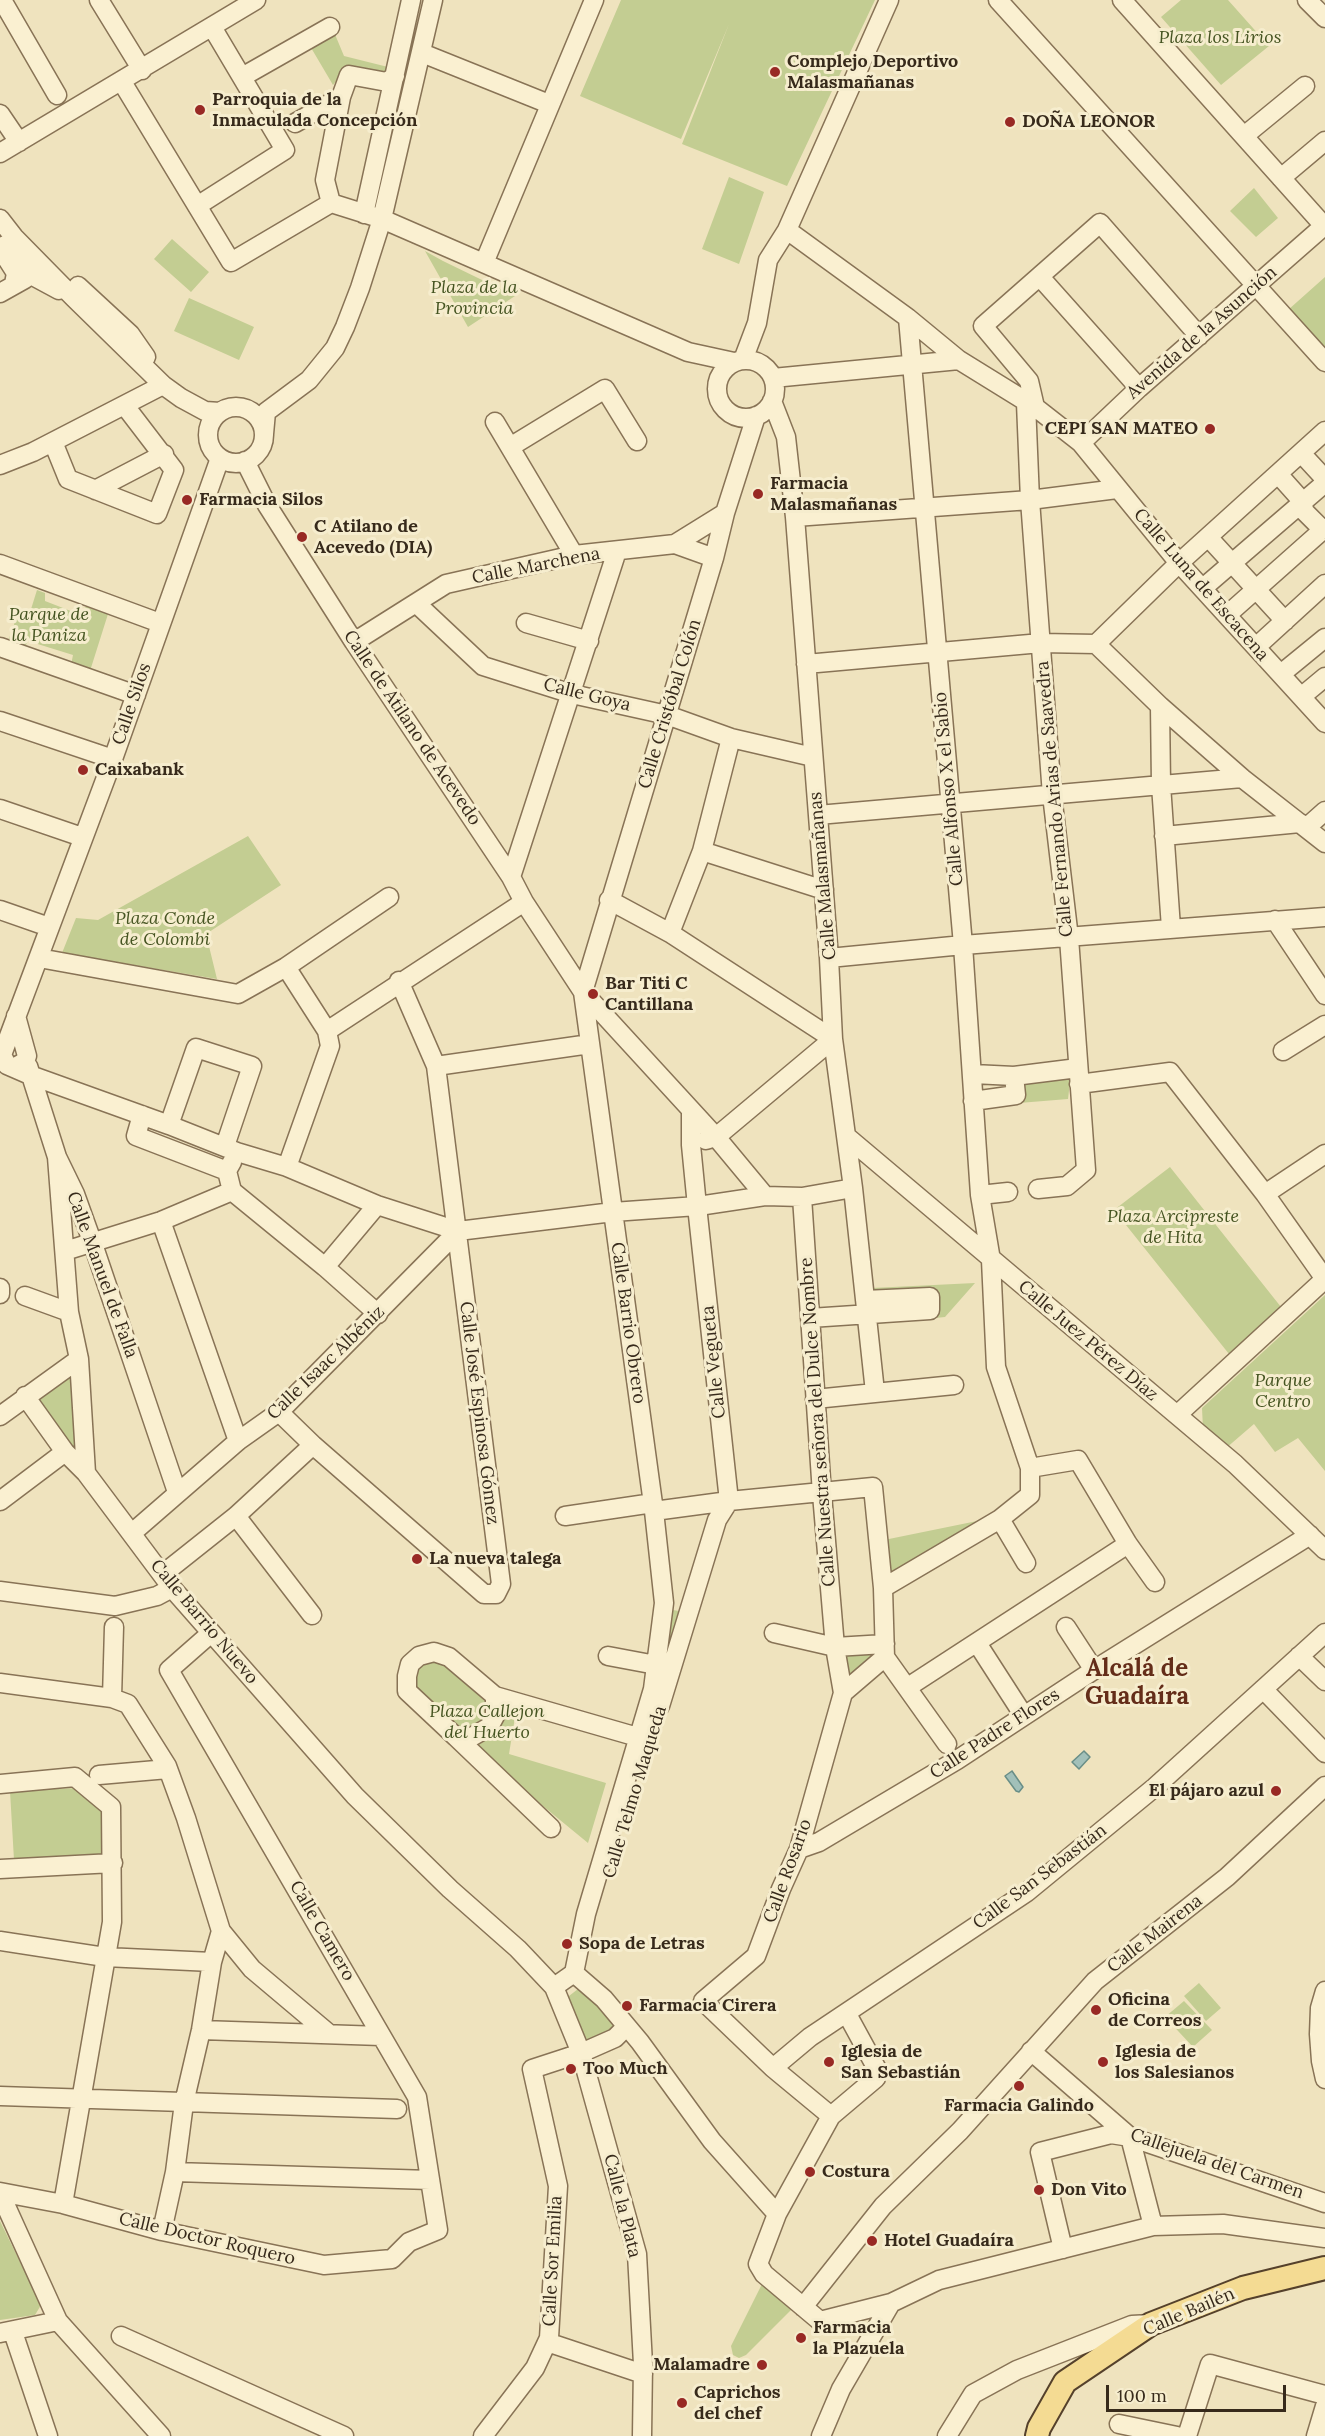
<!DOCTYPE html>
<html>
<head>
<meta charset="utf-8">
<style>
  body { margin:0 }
  #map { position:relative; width:1325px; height:2436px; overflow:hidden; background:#efe3be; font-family:Lora,serif }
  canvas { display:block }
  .scale { position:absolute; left:1106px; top:2385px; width:180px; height:27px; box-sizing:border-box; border:3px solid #372a1b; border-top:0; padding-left:8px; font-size:18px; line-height:21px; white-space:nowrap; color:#372a1b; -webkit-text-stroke:4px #f6edce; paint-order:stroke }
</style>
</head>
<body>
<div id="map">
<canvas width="1325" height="2436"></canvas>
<div class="scale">100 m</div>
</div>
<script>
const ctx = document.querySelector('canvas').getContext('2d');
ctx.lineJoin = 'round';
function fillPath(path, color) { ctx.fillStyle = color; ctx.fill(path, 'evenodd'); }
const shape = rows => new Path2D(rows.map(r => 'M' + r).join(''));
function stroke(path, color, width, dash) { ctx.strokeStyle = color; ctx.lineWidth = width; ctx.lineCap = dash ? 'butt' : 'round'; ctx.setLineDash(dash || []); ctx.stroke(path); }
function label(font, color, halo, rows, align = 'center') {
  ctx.font = font + ' Lora,serif'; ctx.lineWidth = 6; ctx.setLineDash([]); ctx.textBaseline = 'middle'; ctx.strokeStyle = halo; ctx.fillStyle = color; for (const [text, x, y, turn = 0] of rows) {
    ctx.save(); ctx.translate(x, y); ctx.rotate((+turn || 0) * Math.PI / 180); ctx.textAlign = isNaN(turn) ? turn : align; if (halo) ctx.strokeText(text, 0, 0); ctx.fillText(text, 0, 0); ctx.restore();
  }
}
const green = shape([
  [621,0,875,0,787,186,682,144,729,24,681,139,580,96],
  [1181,0,1228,0,1269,46,1221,85,1161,17],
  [334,32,344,56,392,68,382,73,345,70,333,85,310,46],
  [729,177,764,192,739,264,702,249],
  [1254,188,1278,218,1256,237,1230,211],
  [172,239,209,272,191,292,154,259],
  [425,251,443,261,515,296,468,327],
  [1325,277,1325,351,1288,310],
  [189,298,254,327,239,360,174,331],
  [37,590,45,593,45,601,81,615,87,605,108,614,90,671,71,665,73,655,28,641,24,649,7,644,16,619,27,622],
  [248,836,281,885,206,934,217,979,62,953,76,918,98,920],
  [1071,1074,1068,1099,1019,1103,1018,1081],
  [1170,1167,1281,1307,1229,1354,1114,1210],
  [975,1283,945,1317,877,1324,872,1288],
  [1325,1295,1325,1471,1298,1438,1275,1452,1254,1424,1225,1449,1203,1429,1202,1408],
  [73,1371,82,1443,74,1448,35,1397],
  [987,1519,887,1578,884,1540],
  [667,1609,685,1612,664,1685],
  [879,1649,877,1656,846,1677,842,1652],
  [439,1654,516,1711,509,1754,606,1783,588,1843,504,1774,412,1684,418,1663],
  [77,1788,101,1807,103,1855,14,1860,10,1791],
  [1199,1983,1221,2008,1206,2021,1184,1996],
  [582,1986,618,2028,588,2043,581,2042,565,1999],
  [1184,2001,1212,2030,1193,2047,1165,2017],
  [0,2221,41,2305,35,2315,0,2320],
  [762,2284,792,2304,791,2310,746,2355,739,2358,733,2355,731,2346]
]);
const water = shape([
  [1084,1751,1090,1757,1079,1769,1072,1762,1084,1751],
  [1012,1771,1023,1787,1019,1792,1016,1791,1005,1776,1012,1771]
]);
const minor = shape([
  [2,0,57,95],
  [99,0,142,70],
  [998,0,1325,362],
  [1122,0,1325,227],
  [1307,0,1325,18],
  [422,53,549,104],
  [242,77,330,27],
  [122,82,231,262,331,203,382,219,688,352,734,362],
  [0,114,19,142],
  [295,123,341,97],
  [1244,136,1305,86],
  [0,153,256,0],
  [1281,178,1325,141],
  [331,203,325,180,341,97,349,75,387,82,395,76],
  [197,206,285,150,212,27],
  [364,214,411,0],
  [0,219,14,237,74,298,163,385,181,398,205,411,220,412],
  [787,230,908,318,959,360,1035,407,1081,443,1179,563,1325,723],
  [5,245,33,276,59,290],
  [5,256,16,273,14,284],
  [484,263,594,0],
  [1040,277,1139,388],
  [78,286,130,334,146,357],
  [0,293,25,279],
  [743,360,757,323,768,260,787,230,889,0],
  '717 389a29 29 0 1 1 58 0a29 29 0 1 1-58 0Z',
  [773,378,959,360],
  [772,401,786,437,795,517,829,958,833,1039,853,1188,875,1392],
  [1026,403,1030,500,1052,795,1069,938,1086,1170,1067,1186,1038,1189],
  [1035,407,1029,381,983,326,1100,223,1199,336],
  '208 435a28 28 0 1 1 56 0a28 28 0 1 1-56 0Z',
  [495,422,574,555],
  [264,434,266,412,309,380,335,348,345,327,360,288,382,219,433,0],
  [53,442,68,479,157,514,174,470,125,406],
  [1081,443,1139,388,1325,225],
  [510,447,605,389,637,441],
  [1301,453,1325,479],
  [245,461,267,505,354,642,511,877,524,902,583,992,716,1137,765,1196],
  [0,465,33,452,163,385],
  [1278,474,1303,502,1304,511,1323,530],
  [95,490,164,454],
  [795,517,1030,500,1117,489],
  [1208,537,1285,621],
  [675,544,714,558],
  [0,564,160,623],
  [1203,588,1325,483],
  [417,604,483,666,572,694,667,715,731,738,813,757],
  [1227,615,1325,528],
  [526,623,589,641],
  [354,642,446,584,574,555,675,544,725,513],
  [1096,644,1179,563,1325,431],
  [1096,644,1160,706,1242,778,1325,843],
  [0,647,136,695],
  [1256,647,1325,584],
  [806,664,1041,643,1096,644],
  [1287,669,1325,638],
  [1307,692,1325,677],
  [1160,706,1161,785,1171,928],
  [0,721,113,759],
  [0,809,82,837],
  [818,815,1242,778],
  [1307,827,1325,811],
  [1164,836,1300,823],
  [702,851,824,890],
  [511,877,617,551],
  [609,900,670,933,833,1039],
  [0,910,49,927],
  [1275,920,1325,995],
  [670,933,702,851,731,738],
  [39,958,238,994,286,967,389,897],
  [829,958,963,945,1325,917],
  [286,967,327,1031,330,1046,287,1167],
  [327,1031,524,902],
  [1283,1051,1325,1025],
  [2,1055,7,1065,30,1075,169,1125,237,1152,287,1167,377,1205,458,1231,613,1212,697,1206],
  [0,1060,113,759,220,458],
  [28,1066,57,1157,75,1194,93,1244,177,1492],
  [436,1066,590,1044],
  [15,1067,24,1062,27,1056,16,1016],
  [973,1074,1014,1076,1078,1068],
  [1079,1084,1170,1072,1265,1194,1325,1279],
  [973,1101,1016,1095,1014,1076],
  [142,1115,136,1136,227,1171,232,1162],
  [169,1125,196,1048,252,1066,225,1146],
  [846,1136,1235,1464,1325,1550],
  [706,1140,716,1137,833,1039],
  [57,1157,69,1312,79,1359,86,1473,172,1588,355,1796,450,1889,518,1949,554,1987],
  [227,1171,232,1191,325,1267,378,1314],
  [1265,1194,1325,1154],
  [980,1195,1008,1192],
  [802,1197,822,1494,835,1647,843,1693,799,1849,781,1889,756,1956,703,2001,773,2068,831,2116],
  [705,1205,765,1196,802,1197,853,1188],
  [161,1221,238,1441],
  [65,1251,161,1221,232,1191],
  [325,1267,377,1205],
  [0,1288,0,1294],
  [25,1296,69,1312],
  [810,1318,930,1310,930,1297,865,1300],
  [25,1396,65,1452,86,1473],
  [815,1399,954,1385],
  [279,1412,313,1445,484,1594,496,1594,501,1584,436,1066,399,981],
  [1177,1415,1325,1279],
  [0,1416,79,1359],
  [1030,1468,1078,1460,1128,1544,1155,1582],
  [0,1501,65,1452],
  [654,1511,729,1501,873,1487,883,1588,885,1657,947,1744],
  [236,1516,312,1615],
  [565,1516,653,1503],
  [1000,1519,1026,1563],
  [132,1533,238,1441,279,1412,458,1231],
  [163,1574,236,1516,313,1445],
  [883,1588,1000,1519,1030,1495,1030,1468,996,1367,991,1260,980,1195,963,945,908,318],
  [0,1591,115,1606,157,1596,172,1588],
  [1066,1627,1094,1670],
  [774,1633,835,1647,885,1644],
  [977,1643,1024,1716],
  [608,1656,656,1665],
  [1299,1656,1325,1681],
  [0,1683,112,1698,128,1704,167,1766,186,1818,221,1931,252,1969,328,2033],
  [908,1687,1128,1544],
  [1263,1689,1325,1753],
  [843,1693,885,1657],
  [495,1696,495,1716,489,1727,468,1739,456,1737,407,1691,407,1676,410,1664,419,1656,434,1652,449,1657,495,1696,641,1738],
  [112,1698,114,1627],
  [660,1706,717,1520,729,1501,697,1206,691,1145,691,1110],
  [456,1737,551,1828],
  [99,1775,168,1769],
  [0,1784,75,1777,111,1807,112,1922,63,2204],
  [799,1849,819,1842,957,1760,1094,1670,1310,1535],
  [0,1869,113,1863],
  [0,1941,105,1957,212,1962],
  [574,1973,586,1914,653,1689,664,1603,654,1511,583,992,714,558,725,513,756,416],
  [1325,1991,1320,2008,1319,2034,1321,2061,1325,2079],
  [847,2014,877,2069,876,2078,831,2116,777,2214,758,2264,764,2274,820,2321,891,2303,939,2280,1153,2226,1223,2224,1325,2238],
  [626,2027,615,2038,581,2053,554,1987,574,1973,604,1999,640,2042,712,2141,777,2214],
  [201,2030,381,2036],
  [1031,2051,1130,2137,1325,2203],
  [773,2068,810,2037,1027,1892,1155,1787,1325,1633],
  [0,2096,397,2109],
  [1130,2137,1153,2226],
  [175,2172,430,2180],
  [0,2192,63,2204,162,2231,324,2265,392,2259,409,2242,438,2230,417,2097,169,1670,210,1634],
  [0,2193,58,2321,161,2436],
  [162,2231,175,2172,184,2103,201,2030,212,1962,221,1931],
  [1063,2249,1040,2152,1111,2134,1130,2137],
  [803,2307,883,2206,960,2131,1095,1981,1227,1877,1325,1786],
  [13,2332,48,2436],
  [0,2333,58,2321],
  [121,2336,344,2436],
  [547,2342,643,2374],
  [1119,2424,1177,2436],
  [483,2436,535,2368,549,2338,558,2186,532,2069,581,2053,637,2254,643,2364,642,2436],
  [821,2436,841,2389,891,2303],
  [947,2436,973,2394,1017,2370,1132,2325,1150,2324],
  [1187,2436,1210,2364,1325,2395],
  [1316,2436,1325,2406]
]);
const major = shape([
  [1037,2436,1039,2428,1065,2382,1151,2324,1243,2288,1325,2268]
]);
const markers = [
  [775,72,6,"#982924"],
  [200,110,6,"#982924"],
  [1010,122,6,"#982924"],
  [1210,429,6,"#982924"],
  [758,494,6,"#982924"],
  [187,500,6,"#982924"],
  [302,537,6,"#982924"],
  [83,770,6,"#982924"],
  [593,994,6,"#982924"],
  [417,1559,6,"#982924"],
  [1276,1791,6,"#982924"],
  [567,1944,6,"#982924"],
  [627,2006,6,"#982924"],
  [1096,2010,6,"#982924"],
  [829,2062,6,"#982924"],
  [1103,2062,6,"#982924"],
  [571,2069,6,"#982924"],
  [1019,2086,6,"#982924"],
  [810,2172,6,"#982924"],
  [1039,2190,6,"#982924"],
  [872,2241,6,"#982924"],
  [801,2338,6,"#982924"],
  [762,2365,6,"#982924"],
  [682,2403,6,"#982924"]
];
const parkNames = [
  ["Plaza los Lirios",1220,38],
  ["Plaza de la",474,288],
  ["Provincia",474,309],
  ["Parque de",49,615],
  ["la Paniza",49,636],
  ["Plaza Conde",165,919],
  ["de Colombi",165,940],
  ["Plaza Arcipreste",1173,1217],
  ["de Hita",1173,1238],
  ["Parque",1283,1381],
  ["Centro",1283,1402],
  ["Plaza Callejon",487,1712],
  ["del Huerto",487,1733]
];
const poiNames = [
  ["Complejo Deportivo",787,62],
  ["Malasmañanas",787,83],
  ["Parroquia de la",212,100],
  ["Inmaculada Concepción",212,121],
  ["DOÑA LEONOR",1022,122],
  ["CEPI SAN MATEO",1198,429,"right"],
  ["Farmacia",770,484],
  ["Malasmañanas",770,505],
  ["Farmacia Silos",199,500],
  ["C Atilano de",314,527],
  ["Acevedo (DIA)",314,548],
  ["Caixabank",95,770],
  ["Bar Titi C",605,984],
  ["Cantillana",605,1005],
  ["La nueva talega",429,1559],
  ["El pájaro azul",1264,1791,"right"],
  ["Sopa de Letras",579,1944],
  ["Oficina",1108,2000],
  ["de Correos",1108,2021],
  ["Farmacia Cirera",639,2006],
  ["Iglesia de",841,2052],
  ["San Sebastián",841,2073],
  ["Iglesia de",1115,2052],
  ["los Salesianos",1115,2073],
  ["Too Much",583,2069],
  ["Farmacia Galindo",1019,2106,"center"],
  ["Costura",822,2172],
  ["Don Vito",1051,2190],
  ["Hotel Guadaíra",884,2241],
  ["Farmacia",813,2328],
  ["la Plazuela",813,2349],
  ["Malamadre",750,2365,"right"],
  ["Caprichos",694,2393],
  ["del chef",694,2414]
];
const streetNames = [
  ["Avenida de la Asunción",1202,333,-41],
  ["Calle Marchena",536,566,-11],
  ["Calle Luna de Escacena",1201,585,49],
  ["Calle Goya",587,695,14],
  ["Calle Silos",132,704,-71],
  ["Calle Cristóbal Colón",670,704,-73],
  ["Calle de Atilano de Acevedo",412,728,56],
  ["Calle Alfonso X el Sabio",949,789,-95],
  ["Calle Fernando Arias de Saavedra",1055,799,-95],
  ["Calle Malasmañanas",823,876,-95],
  ["Calle Manuel de Falla",102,1275,70],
  ["Calle Barrio Obrero",628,1323,82],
  ["Calle Juez Pérez Díaz",1088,1341,40],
  ["Calle Vegueta",714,1362,-96],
  ["Calle Isaac Albéniz",326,1363,-44],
  ["Calle José Espinosa Gómez",479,1413,83],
  ["Calle Nuestra señora del Dulce Nombre",818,1422,-94],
  ["Calle Barrio Nuevo",204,1622,50],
  ["Calle Padre Flores",995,1734,-33],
  ["Calle Telmo Maqueda",635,1792,-73],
  ["Calle Rosario",788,1871,-70],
  ["Calle San Sebastián",1040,1877,-37],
  ["Calle Camero",322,1931,60],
  ["Calle Mairena",1155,1934,-38],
  ["Callejuela del Carmen",1217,2164,19],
  ["Calle la Plata",622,2206,76],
  ["Calle Doctor Roquero",207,2239,13],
  ["Calle Sor Emilia",553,2261,-87],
  ["Calle Bailén",1189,2312,-23]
];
const districtNames = [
  ["Alcalá de",1137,1669],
  ["Guadaíra",1137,1697]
];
fillPath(green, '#c3cd92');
fillPath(water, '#a2c0b9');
stroke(water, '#698e87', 1.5);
stroke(minor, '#887356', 21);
stroke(major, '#55412b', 26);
stroke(minor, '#faf0d1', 18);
stroke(major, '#f4db93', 22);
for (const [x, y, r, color] of markers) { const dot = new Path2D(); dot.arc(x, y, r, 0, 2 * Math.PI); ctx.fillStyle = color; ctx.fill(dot); stroke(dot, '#f6edce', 2); }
label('italic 18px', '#455421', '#f6edce', parkNames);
label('bold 18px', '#372a1b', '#f6edce', poiNames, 'left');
label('18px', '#372a1b', '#f6edce', streetNames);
label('bold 24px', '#642d19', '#f6edce', districtNames);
</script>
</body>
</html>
